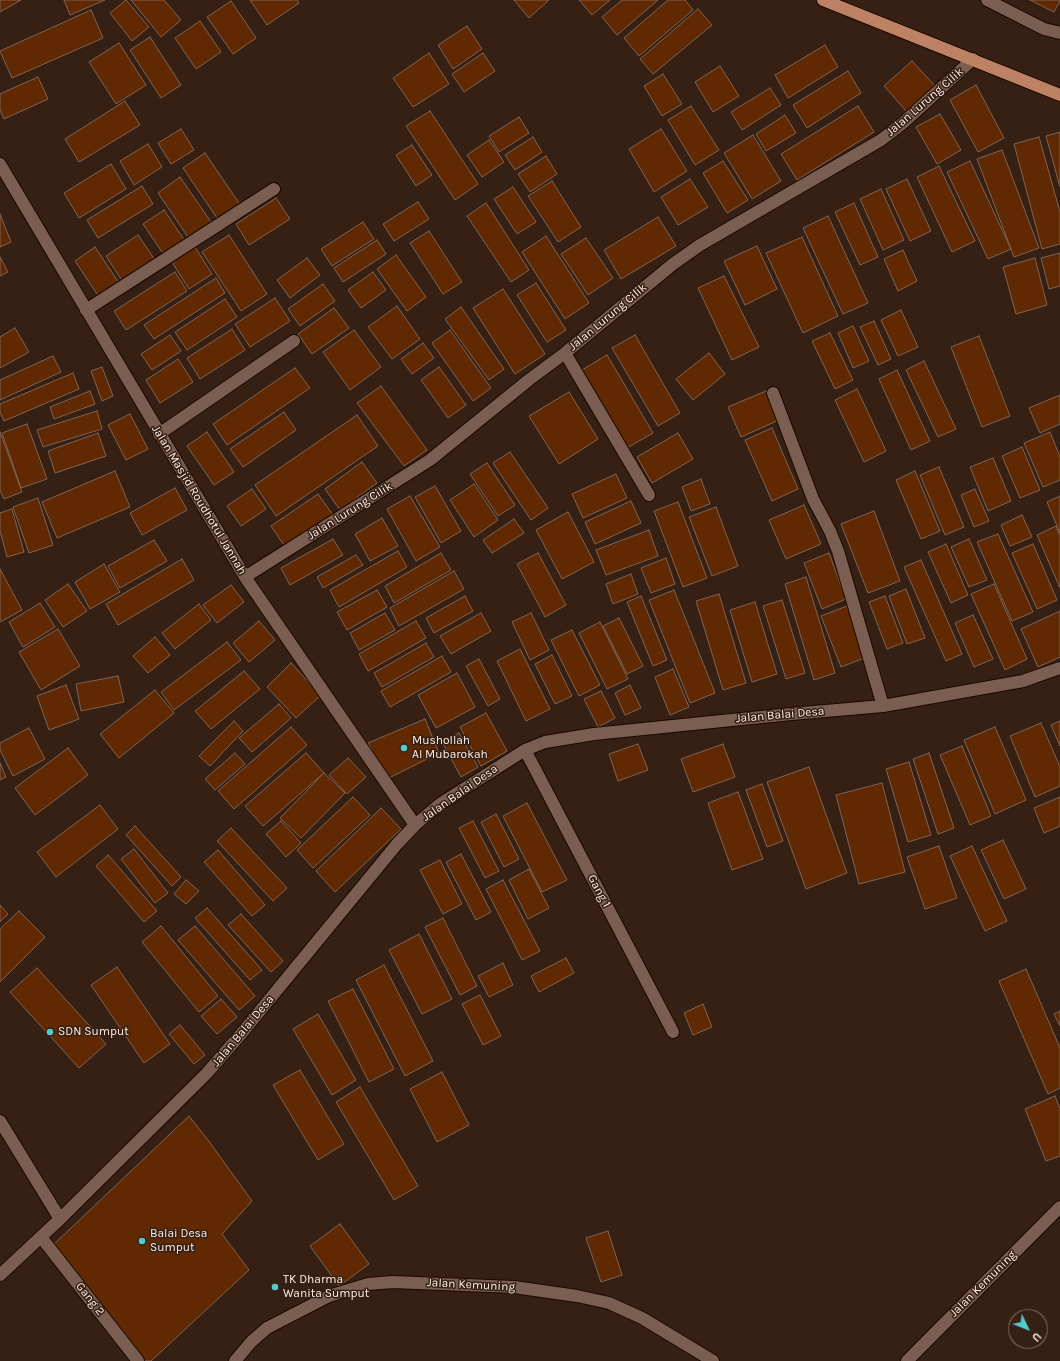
<!DOCTYPE html>
<html>
<head>
<meta charset="utf-8">
<style>
  body { margin:0 }
  #map { position:relative; width:1060px; height:1361px; overflow:hidden; background:#362013; font-family:Karla,sans-serif }
  canvas { display:block }
  .north { position:absolute; left:1008px; top:1309px; width:40px; height:40px; box-sizing:border-box; background:#362013; border:1px solid #867368; border-radius:50%; rotate:133deg; font-size:11px; font-weight:700; line-height:16px; text-align:center; color:#ffefe7 }
  .north::after { content:''; display:block; margin:auto; width:14px; height:18px; background:#51ccd1; clip-path:polygon(50% 0,100% 100%,50% 72%,0 100%) }
</style>
</head>
<body>
<div id="map">
<canvas width="1060" height="1361"></canvas>
<div class="north">U</div>
</div>
<script>
const ctx = document.querySelector('canvas').getContext('2d');
ctx.lineJoin = 'round';
function fillPath(path, color) { ctx.fillStyle = color; ctx.fill(path, 'evenodd'); }
const shape = rows => new Path2D(rows.map(r => 'M' + r).join(''));
function stroke(path, color, width, dash) { ctx.strokeStyle = color; ctx.lineWidth = width; ctx.lineCap = dash ? 'butt' : 'round'; ctx.setLineDash(dash || []); ctx.stroke(path); }
function label(font, color, halo, rows, align = 'center') {
  ctx.font = font + ' Karla,sans-serif'; ctx.lineWidth = 3; ctx.setLineDash([]); ctx.textBaseline = 'middle'; ctx.strokeStyle = halo; ctx.fillStyle = color; for (const [text, x, y, turn = 0] of rows) {
    ctx.save(); ctx.translate(x, y); ctx.rotate((+turn || 0) * Math.PI / 180); ctx.textAlign = isNaN(turn) ? turn : align; if (halo) ctx.strokeText(text, 0, 0); ctx.fillText(text, 0, 0); ctx.restore();
  }
}
const building = shape([
  [0,0,21,0,0,12,0,0],
  [64,0,105,0,70,15,64,0],
  [126,0,149,27,132,41,110,13,126,0],
  [131,0,164,0,181,20,161,37,131,0],
  [250,0,297,0,299,3,267,25,250,0],
  [514,0,549,0,529,18,514,0],
  [579,0,610,0,592,15,579,0],
  [622,0,658,0,617,35,602,17,622,0],
  [668,0,685,0,693,10,639,56,624,38,668,0],
  [1030,0,1060,0,1060,1,1054,12,1030,0],
  [231,1,256,38,233,54,207,17,231,1],
  [698,9,712,25,653,74,640,59,698,9],
  [91,10,103,38,12,78,0,51,91,10],
  [200,21,221,52,196,69,175,38,200,21],
  [467,26,482,49,453,69,438,45,467,26],
  [150,37,181,85,161,98,130,50,150,37],
  [119,43,146,85,116,104,89,62,119,43],
  [825,45,838,67,788,98,775,75,825,45],
  [429,53,449,84,413,107,393,78,429,53],
  [483,53,495,71,464,92,452,74,483,53],
  [912,61,936,87,908,113,884,86,912,61],
  [720,66,739,96,713,112,695,82,720,66],
  [848,71,861,93,807,128,793,105,848,71],
  [663,74,682,104,662,116,644,86,663,74],
  [38,77,48,99,4,119,0,110,0,94,38,77],
  [976,85,1004,138,978,152,950,100,976,85],
  [770,88,781,105,742,130,731,112,770,88],
  [125,101,140,125,79,162,65,139,125,101],
  [691,106,719,150,695,165,668,120,691,106],
  [858,106,874,132,797,180,781,154,858,106],
  [430,111,478,184,455,200,406,126,430,111],
  [940,114,961,150,937,164,916,127,940,114],
  [785,115,796,133,766,151,756,134,785,115],
  [519,117,529,133,499,152,489,136,519,117],
  [181,129,194,150,171,164,158,143,181,129],
  [661,129,687,171,654,192,629,149,661,129],
  [1060,132,1060,187,1046,136,1060,132],
  [753,135,781,181,752,199,724,153,753,135],
  [533,137,542,152,515,170,505,155,533,137],
  [1039,137,1060,212,1060,244,1042,249,1014,144,1039,137],
  [489,140,504,162,482,177,467,155,489,140],
  [148,144,162,167,134,185,120,161,148,144],
  [412,145,432,175,416,186,396,155,412,145],
  [1002,150,1039,248,1014,257,977,159,1002,150],
  [205,153,241,206,219,221,183,168,205,153],
  [546,156,557,174,530,192,518,174,546,156],
  [723,161,748,200,727,213,703,173,723,161],
  [970,161,1011,249,988,259,947,172,970,161],
  [111,164,126,189,79,218,64,193,111,164],
  [939,166,975,241,952,252,917,177,939,166],
  [180,177,211,222,188,237,158,193,180,177],
  [690,179,708,207,678,225,661,197,690,179],
  [907,179,931,231,910,241,886,189,907,179],
  [552,181,581,227,558,242,528,196,552,181],
  [142,186,153,204,98,238,87,220,142,186],
  [513,187,536,222,517,234,494,199,513,187],
  [881,189,904,240,883,250,860,199,881,189],
  [276,198,290,219,249,245,236,224,276,198],
  [418,202,429,219,394,241,383,224,418,202],
  [486,203,529,270,511,282,467,216,486,203],
  [854,203,878,257,860,265,835,212,854,203],
  [164,210,185,241,164,255,143,224,164,210],
  [0,214,11,242,0,247,0,214],
  [828,216,868,303,843,314,803,228,828,216],
  [658,217,676,246,621,279,604,250,658,217],
  [363,222,374,239,332,266,321,249,363,222],
  [429,231,462,282,443,294,410,243,429,231],
  [138,235,155,260,123,282,106,256,138,235],
  [229,235,267,294,241,311,202,252,229,235],
  [546,236,589,303,565,319,522,252,546,236],
  [802,237,838,316,803,333,766,253,802,237],
  [586,238,613,278,588,295,561,254,586,238],
  [377,240,386,254,343,282,334,268,377,240],
  [757,246,777,289,745,305,724,261,757,246],
  [95,247,119,283,99,297,75,261,95,247],
  [195,247,212,274,189,289,172,262,195,247],
  [903,250,917,281,898,291,884,259,903,250],
  [1060,253,1060,286,1049,289,1041,258,1060,253],
  [396,255,426,297,407,311,377,269,396,255],
  [0,257,8,272,0,276,0,257],
  [307,258,320,275,290,298,277,280,307,258],
  [1035,258,1047,305,1016,314,1003,267,1035,258],
  [175,272,187,291,126,330,114,311,175,272],
  [373,272,386,290,361,308,348,290,373,272],
  [724,276,759,347,732,360,698,288,724,276],
  [216,278,225,293,154,339,144,325,216,278],
  [536,283,566,330,547,342,517,295,536,283],
  [323,284,335,301,300,326,288,309,323,284],
  [503,289,545,354,515,374,473,308,503,289],
  [275,298,290,321,250,347,235,324,275,298],
  [225,299,237,317,187,350,175,332,225,299],
  [397,306,420,339,392,359,368,327,397,306],
  [461,307,504,369,489,380,445,319,461,307],
  [334,308,349,328,312,354,298,334,334,308],
  [901,310,918,347,898,356,881,320,901,310],
  [874,321,891,359,878,365,860,327,874,321],
  [853,326,869,361,853,368,838,333,853,326],
  [15,328,29,352,0,368,0,337,15,328],
  [232,329,245,350,200,379,187,358,232,329],
  [354,330,381,367,350,390,323,352,354,330],
  [450,330,491,388,473,401,432,343,450,330],
  [830,333,853,380,835,389,812,341,830,333],
  [170,335,181,351,152,370,141,354,170,335],
  [635,335,680,413,658,426,612,348,635,335],
  [979,336,1010,416,982,427,951,347,979,336],
  [423,343,434,358,412,374,401,359,423,343],
  [709,353,725,374,693,400,676,379,709,353],
  [607,355,653,433,627,448,582,370,607,355],
  [53,356,61,372,0,400,0,380,53,356],
  [178,359,193,382,160,403,146,380,178,359],
  [924,361,956,429,938,437,906,370,924,361],
  [102,367,113,396,102,401,91,371,102,367],
  [439,367,466,405,448,418,421,380,439,367],
  [295,368,310,388,227,445,213,424,295,368],
  [897,370,930,441,911,450,879,379,897,370],
  [73,373,79,389,4,421,0,412,0,404,73,373],
  [381,386,427,450,404,466,357,403,381,386],
  [857,389,886,451,864,462,835,400,857,389],
  [90,391,95,404,54,419,50,407,90,391],
  [766,391,779,420,741,437,728,407,766,391],
  [569,392,598,439,559,464,529,416,569,392],
  [1060,395,1060,424,1040,433,1029,408,1060,395],
  [97,411,102,429,43,447,37,430,97,411],
  [284,412,296,430,243,467,230,449,284,412],
  [130,414,148,449,126,460,108,425,130,414],
  [357,415,378,446,276,516,255,485,357,415],
  [27,424,47,479,21,488,2,433,27,424],
  [772,428,798,489,772,501,745,440,772,428],
  [0,432,22,492,4,499,0,490,0,432],
  [207,432,234,472,214,485,187,446,207,432],
  [1050,432,1060,457,1060,480,1043,487,1024,443,1050,432],
  [98,433,106,456,55,473,48,451,98,433],
  [678,433,693,459,652,483,637,457,678,433],
  [1022,447,1040,490,1020,498,1002,456,1022,447],
  [510,452,548,508,531,520,493,463,510,452],
  [993,458,1011,501,988,511,970,467,993,458],
  [362,462,377,483,340,510,325,489,362,462],
  [487,463,515,505,498,516,470,474,487,463],
  [939,467,964,527,945,535,920,475,939,467],
  [115,471,130,507,57,538,42,502,115,471],
  [915,471,940,531,921,539,896,480,915,471],
  [616,474,627,498,583,518,572,494,616,474],
  [701,479,710,504,691,511,682,487,701,479],
  [474,484,498,520,474,537,450,500,474,484],
  [435,486,461,531,441,543,415,497,435,486],
  [175,488,187,510,142,535,130,513,175,488],
  [252,489,266,509,241,526,227,506,252,489],
  [975,489,989,521,974,527,961,495,975,489],
  [318,494,333,515,286,548,271,526,318,494],
  [410,496,440,547,416,561,387,509,410,496],
  [1060,496,1060,533,1047,502,1060,496],
  [38,498,53,545,29,553,13,507,38,498],
  [631,501,641,523,595,544,585,522,631,501],
  [678,502,707,578,683,587,654,511,678,502],
  [804,505,821,544,786,559,769,520,804,505],
  [716,507,738,566,712,576,689,517,716,507],
  [12,509,24,552,7,557,0,531,0,513,12,509],
  [874,511,900,581,868,593,841,524,874,511],
  [568,512,594,562,562,579,536,530,568,512],
  [1022,515,1032,537,1010,546,1001,525,1022,515],
  [382,518,398,546,370,561,355,534,382,518],
  [514,519,524,533,492,553,483,540,514,519],
  [1056,526,1060,536,1060,588,1037,535,1056,526],
  [649,530,658,556,606,575,596,550,649,530],
  [998,534,1033,612,1012,621,977,542,998,534],
  [333,539,343,555,290,585,281,568,333,539],
  [969,539,987,580,969,587,951,547,969,539],
  [154,540,167,561,120,588,108,566,154,540],
  [946,544,968,595,951,603,928,552,946,544],
  [1033,544,1057,600,1037,609,1012,553,1033,544],
  [398,551,407,567,339,607,330,590,398,551],
  [441,553,451,570,394,603,385,586,441,553],
  [538,553,566,605,545,617,517,564,538,553],
  [829,553,846,599,822,609,804,563,829,553],
  [356,555,363,565,323,588,317,577,356,555],
  [666,558,675,584,651,593,641,568,666,558],
  [182,559,194,580,118,625,106,604,182,559],
  [921,560,962,654,946,661,904,567,921,560],
  [104,564,120,592,90,609,75,582,104,564],
  [0,569,22,610,0,622,0,569],
  [454,571,464,589,399,626,390,608,454,571],
  [631,574,638,594,613,604,606,584,631,574],
  [806,577,835,673,814,680,785,584,806,577],
  [68,584,87,611,63,627,45,600,68,584],
  [994,584,1027,659,1005,670,971,594,994,584],
  [231,585,244,602,217,623,203,605,231,585],
  [906,589,925,638,907,644,889,596,906,589],
  [377,590,387,607,347,630,337,612,377,590],
  [674,590,715,693,690,703,649,600,674,590],
  [719,594,746,683,723,690,696,601,719,594],
  [465,596,473,611,434,633,426,618,465,596],
  [641,596,667,660,653,666,627,602,641,596],
  [885,596,903,643,887,649,869,602,885,596],
  [782,600,805,673,786,679,763,606,782,600],
  [755,602,777,674,752,682,730,610,755,602],
  [40,603,55,627,23,647,9,622,40,603],
  [199,604,211,620,175,649,162,633,199,604],
  [847,606,867,657,841,667,821,616,847,606],
  [1060,611,1060,657,1038,667,1021,629,1060,611],
  [385,613,395,630,359,650,350,633,385,613],
  [481,613,491,631,451,654,440,636,481,613],
  [531,613,549,650,530,660,512,622,531,613],
  [973,615,993,659,974,667,955,623,973,615],
  [619,618,643,666,627,674,603,626,619,618],
  [259,621,275,640,249,662,233,643,259,621],
  [416,621,426,638,368,671,359,654,416,621],
  [600,622,628,679,607,689,579,633,600,622],
  [58,629,80,666,41,690,19,652,58,629],
  [572,630,600,685,579,696,551,640,572,630],
  [155,637,170,655,148,673,133,656,155,637],
  [227,642,241,660,174,710,161,692,227,642],
  [426,643,434,657,382,687,374,673,426,643],
  [520,649,550,709,526,721,497,661,520,649],
  [552,655,572,696,555,704,535,664,552,655],
  [442,656,451,672,390,707,381,691,442,656],
  [479,659,500,699,488,706,466,666,479,659],
  [291,663,321,695,296,718,267,687,291,663],
  [673,669,689,707,670,715,655,677,673,669],
  [244,671,260,689,211,729,195,711,244,671],
  [457,673,475,707,436,728,418,695,457,673],
  [118,676,124,702,81,711,76,684,118,676],
  [66,685,79,719,49,730,37,696,66,685],
  [630,685,641,708,625,715,615,693,630,685],
  [155,690,174,713,119,758,100,734,155,690],
  [601,691,615,718,598,727,584,699,601,691],
  [279,704,291,718,252,752,239,738,279,704],
  [486,713,507,751,481,766,460,727,486,713],
  [425,719,439,753,387,779,368,743,425,719],
  [234,721,243,731,210,766,199,756,234,721],
  [1060,721,1060,746,1051,725,1060,721],
  [1041,723,1060,767,1060,786,1035,797,1010,736,1041,723],
  [291,727,307,745,234,809,218,791,291,727],
  [995,727,1026,800,995,814,964,740,995,727],
  [29,728,45,759,13,776,0,750,0,743,29,728],
  [459,733,478,767,461,777,442,742,459,733],
  [638,744,648,770,618,781,609,754,638,744],
  [723,744,735,777,693,792,681,759,723,744],
  [962,746,991,816,970,825,940,755,962,746],
  [68,748,88,775,35,815,15,788,68,748],
  [235,753,245,764,215,790,205,779,235,753],
  [306,753,324,773,263,826,245,806,306,753],
  [929,753,954,828,938,834,913,759,929,753],
  [348,758,366,777,347,794,329,775,348,758],
  [909,762,931,835,908,842,886,769,909,762],
  [0,763,6,777,0,780,0,763],
  [809,767,847,873,806,889,767,782,809,767],
  [324,773,345,793,301,838,280,818,324,773],
  [882,783,905,872,859,884,836,795,882,783],
  [762,784,783,841,767,847,746,790,762,784],
  [738,792,763,859,732,870,708,803,738,792],
  [353,797,370,815,313,868,297,850,353,797],
  [1060,797,1060,826,1044,833,1034,808,1060,797],
  [527,803,567,880,542,892,503,816,527,803],
  [100,805,118,829,56,877,37,852,100,805],
  [381,808,401,829,335,892,316,871,381,808],
  [496,814,519,859,504,867,481,822,496,814],
  [281,821,301,843,286,857,266,834,281,821],
  [473,821,499,871,485,878,459,828,473,821],
  [135,826,181,877,172,886,126,835,135,826],
  [231,828,287,888,273,901,217,841,231,828],
  [1003,840,1026,889,1004,899,981,850,1003,840],
  [939,846,957,898,925,909,907,857,939,846],
  [972,846,1007,921,985,931,950,856,972,846],
  [134,849,168,893,155,903,121,859,134,849],
  [218,850,265,905,252,916,204,862,218,850],
  [461,854,491,912,476,920,446,862,461,854],
  [108,855,157,911,144,922,96,866,108,855],
  [440,860,462,904,443,914,420,870,440,860],
  [529,869,549,908,528,919,509,880,529,869],
  [186,880,199,891,186,904,174,894,186,880],
  [503,880,540,951,522,960,486,889,503,880],
  [0,905,8,914,0,922,0,905],
  [207,908,262,970,250,980,195,918,207,908],
  [19,911,45,937,0,982,0,929,19,911],
  [241,914,283,961,271,972,228,925,241,914],
  [443,918,477,986,460,995,425,927,443,918],
  [161,926,218,996,199,1012,142,942,161,926],
  [195,926,255,996,239,1010,178,940,195,926],
  [419,934,452,999,422,1014,389,950,419,934],
  [566,958,574,973,539,992,531,976,566,958],
  [503,963,513,985,489,997,478,976,503,963],
  [384,965,433,1061,405,1076,356,980,384,965],
  [117,967,170,1044,144,1063,91,985,117,967],
  [37,968,106,1044,79,1068,10,992,37,968],
  [1026,969,1060,1048,1060,1088,1048,1094,999,981,1026,969],
  [353,989,394,1069,369,1082,328,1001,353,989],
  [480,995,501,1036,483,1045,462,1004,480,995],
  [221,999,237,1017,217,1034,201,1016,221,999],
  [703,1004,712,1027,693,1035,684,1013,703,1004],
  [1060,1011,1060,1026,1054,1014,1060,1011],
  [318,1014,356,1080,332,1095,293,1029,318,1014],
  [180,1025,205,1055,194,1064,169,1034,180,1025],
  [300,1070,344,1144,318,1160,273,1085,300,1070],
  [442,1072,469,1125,437,1142,410,1089,442,1072],
  [360,1087,418,1186,394,1200,336,1102,360,1087],
  [1055,1096,1060,1109,1060,1156,1046,1161,1025,1109,1055,1096],
  [189,1116,208,1140,252,1201,222,1234,249,1270,151,1361,140,1361,51,1247,189,1116],
  [340,1224,369,1264,339,1286,310,1246,340,1224],
  [608,1231,622,1275,601,1282,586,1238,608,1231]
]);
const minor = shape([
  [987,0,1044,29,1060,33],
  [0,164,245,577,415,825],
  [86,310,274,189],
  [565,353,649,495],
  [773,393,813,499,830,531,838,551,883,706],
  [159,434,294,341],
  [245,577,430,460,530,379,565,353,673,264,700,245,881,140,903,123,973,59],
  [525,750,673,1032],
  [0,1121,60,1219],
  [41,1237,138,1361],
  [0,1275,60,1219,207,1073,241,1034,397,844,415,825,440,804,525,750,545,742,594,734,791,714,883,706,1023,681,1060,668],
  [235,1361,251,1342,267,1328,329,1296,368,1284,393,1282,514,1287,577,1296,609,1303,642,1318,713,1361],
  [907,1361,1060,1207]
]);
const major = shape([
  [823,0,1060,95]
]);
const markers = [
  [404,748,4,"#51ccd1"],
  [50,1032,4,"#51ccd1"],
  [142,1241,4,"#51ccd1"],
  [275,1287,4,"#51ccd1"]
];
const streetNames = [
  ["Jalan Lurung Cilik",925,102,-41],
  ["Jalan Lurung Cilik",608,317,-40],
  ["Jalan Masjid Roudhotul Jannah",199,500,59],
  ["Jalan Lurung Cilik",350,511,-32],
  ["Jalan Balai Desa",780,715,-5],
  ["Jalan Balai Desa",460,793,-35],
  ["Gang 1",599,891,62],
  ["Jalan Balai Desa",243,1031,-50],
  ["Jalan Kemuning",983,1284,-45],
  ["Jalan Kemuning",471,1285,3],
  ["Gang 2",90,1299,52]
];
const poiNames = [
  ["Mushollah",412,741],
  ["Al Mubarokah",412,755],
  ["SDN Sumput",58,1032],
  ["Balai Desa",150,1234],
  ["Sumput",150,1248],
  ["TK Dharma",283,1280],
  ["Wanita Sumput",283,1294]
];
fillPath(building, '#602902');
stroke(building, '#7e6456', 1);
stroke(minor, '#1c0801', 14);
stroke(major, '#1c0801', 14);
stroke(minor, '#795e51', 12);
stroke(major, '#bc8263', 12);
for (const [x, y, r, color] of markers) { const dot = new Path2D(); dot.arc(x, y, r, 0, 2 * Math.PI); ctx.fillStyle = color; ctx.fill(dot); stroke(dot, '#362013', 1.5); }
label('12px', '#ffefe7', '#362013', streetNames);
label('12px', '#ffefe7', '#362013', poiNames, 'left');
</script>
</body>
</html>
